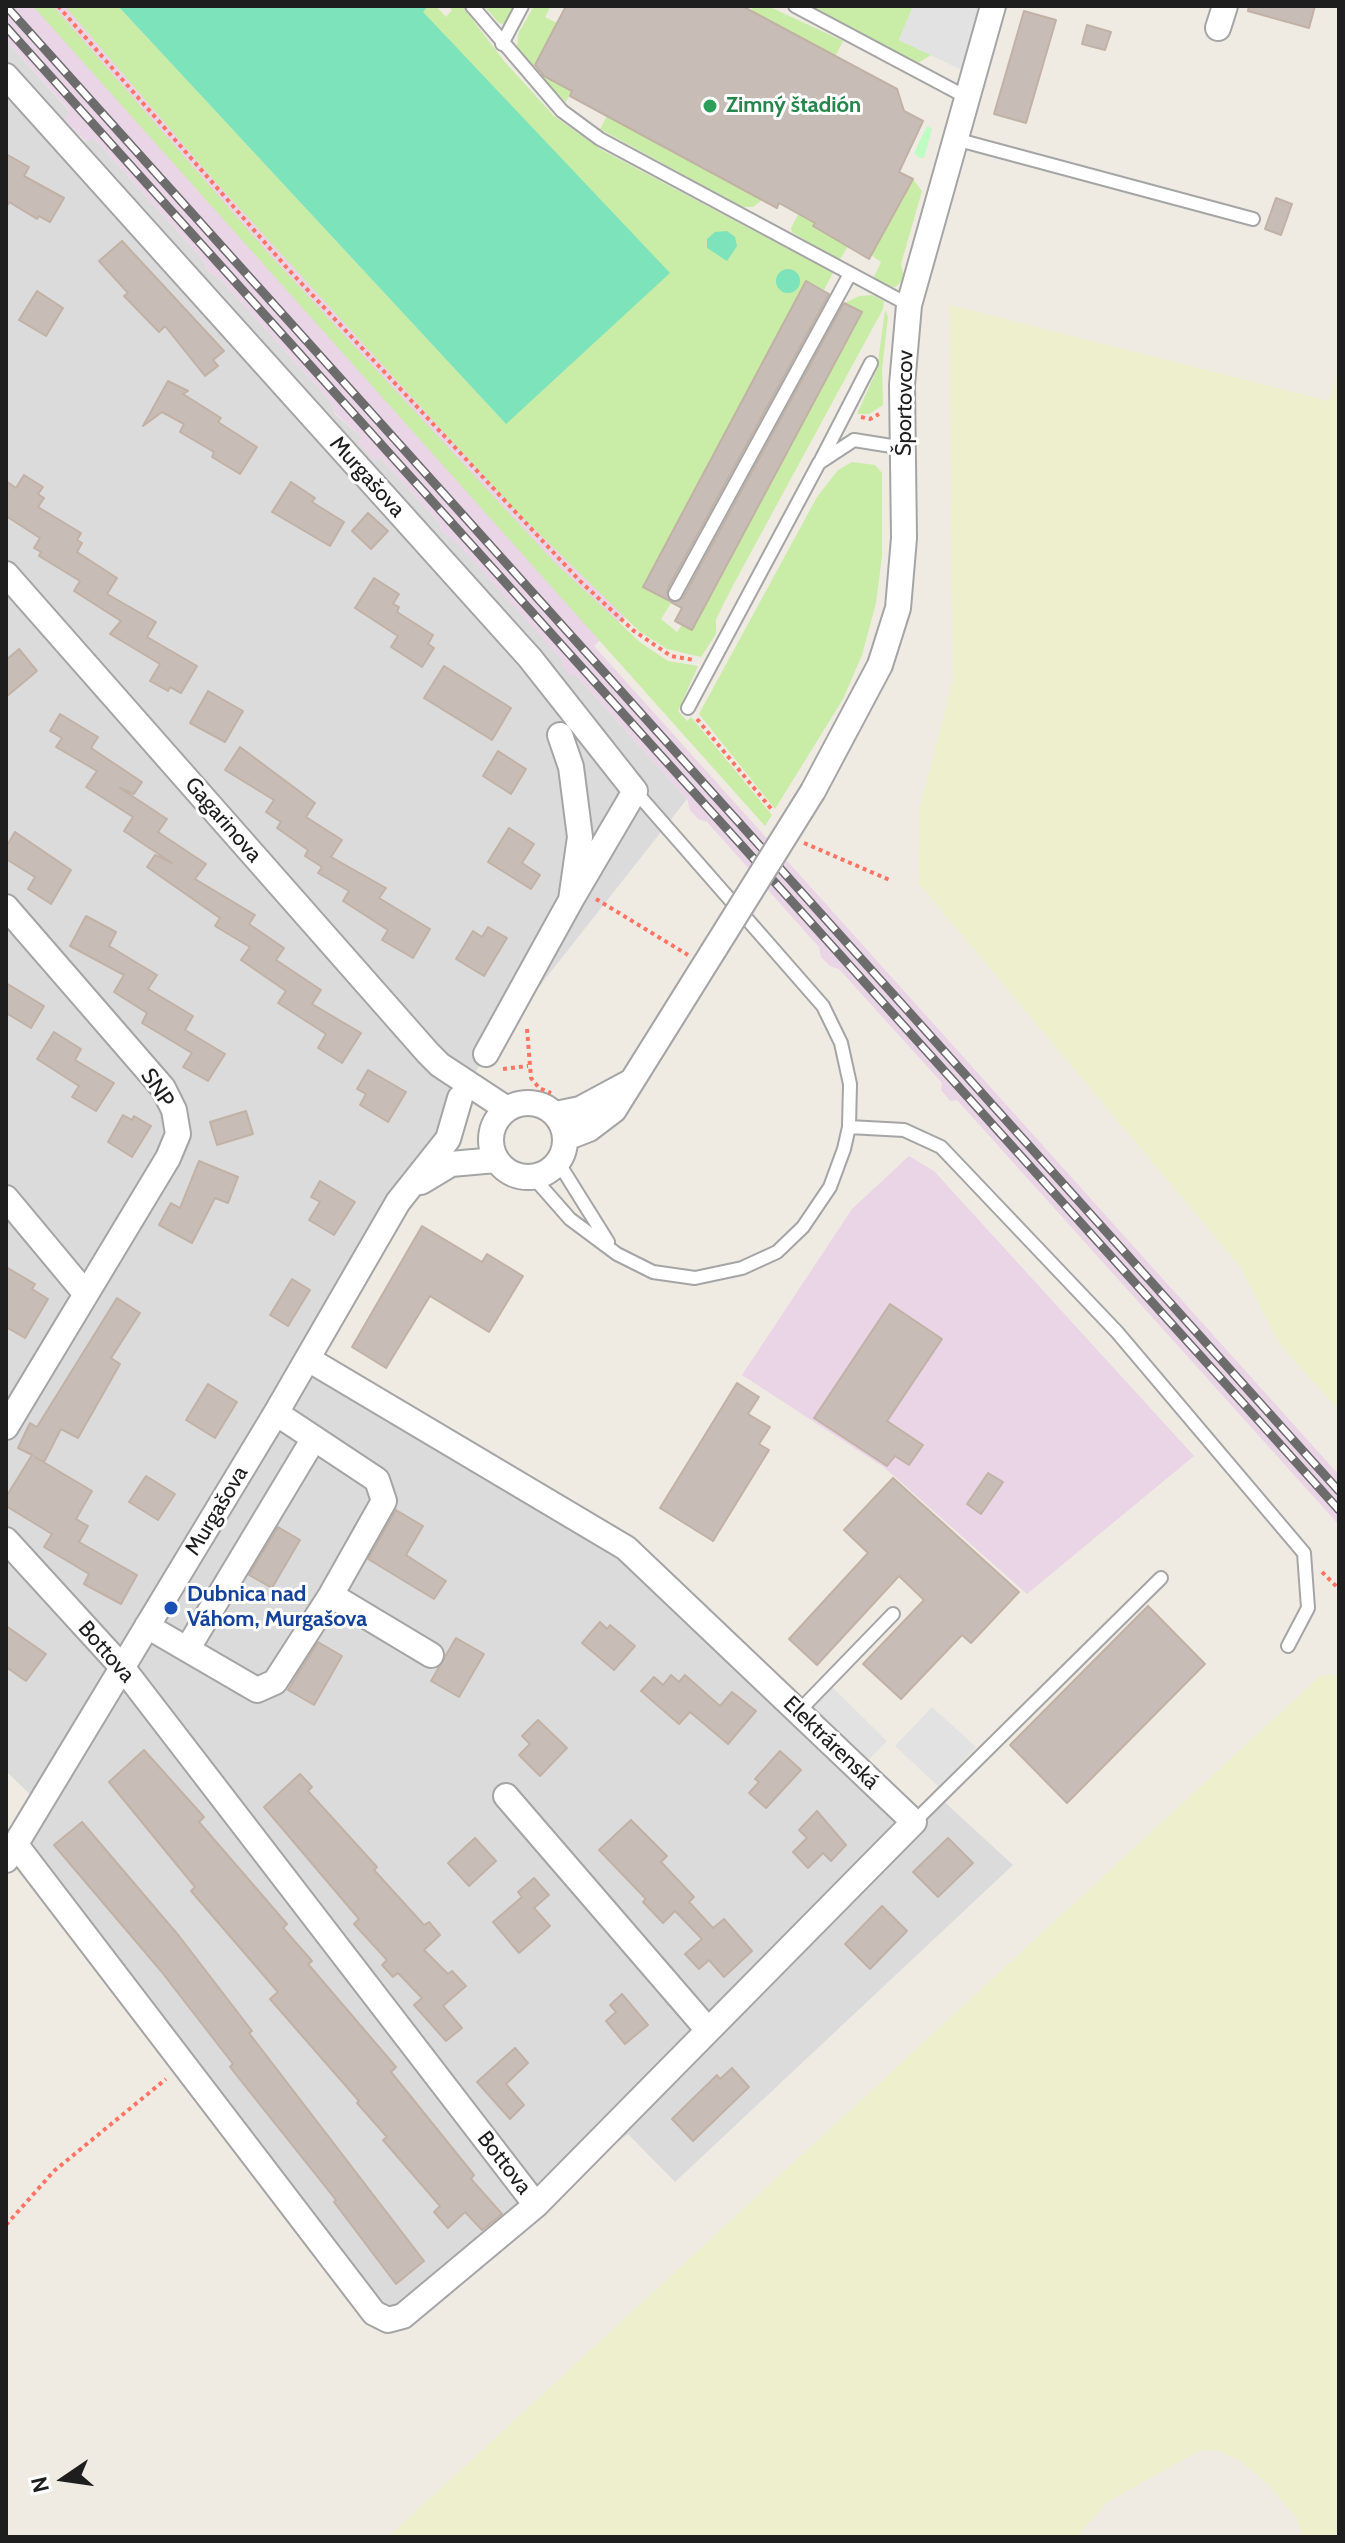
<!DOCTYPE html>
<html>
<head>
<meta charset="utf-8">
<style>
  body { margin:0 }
  #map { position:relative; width:1345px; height:2543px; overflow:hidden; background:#efebe3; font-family:Cabin,sans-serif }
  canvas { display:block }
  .frame { position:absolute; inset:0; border:8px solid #1e1e1e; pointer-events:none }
  .north { position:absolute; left:24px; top:2439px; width:80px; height:80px; -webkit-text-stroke:6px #fff; paint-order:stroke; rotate:257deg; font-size:22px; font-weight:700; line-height:32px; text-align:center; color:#1e1e1e }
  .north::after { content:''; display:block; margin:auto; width:28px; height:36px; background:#1e1e1e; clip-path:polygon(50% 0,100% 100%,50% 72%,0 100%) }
</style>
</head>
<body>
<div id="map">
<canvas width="1345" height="2543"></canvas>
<div class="frame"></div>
<div class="north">N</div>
</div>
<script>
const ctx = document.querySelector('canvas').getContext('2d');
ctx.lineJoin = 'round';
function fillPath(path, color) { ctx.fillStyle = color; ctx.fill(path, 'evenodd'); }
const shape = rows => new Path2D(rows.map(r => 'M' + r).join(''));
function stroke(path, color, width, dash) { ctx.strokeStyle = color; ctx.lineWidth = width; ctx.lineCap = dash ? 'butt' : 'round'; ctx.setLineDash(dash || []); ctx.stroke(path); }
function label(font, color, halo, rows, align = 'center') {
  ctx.font = font + ' Cabin,sans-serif'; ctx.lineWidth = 6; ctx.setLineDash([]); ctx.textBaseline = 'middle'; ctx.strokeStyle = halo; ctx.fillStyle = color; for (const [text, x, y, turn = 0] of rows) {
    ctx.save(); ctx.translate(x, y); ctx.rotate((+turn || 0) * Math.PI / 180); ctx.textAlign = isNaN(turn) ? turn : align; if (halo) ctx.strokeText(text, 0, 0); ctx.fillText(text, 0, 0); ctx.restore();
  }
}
const residential = shape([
  [6,40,69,111,65,119,85,142,93,137,204,261,207,270,223,282,332,403,335,414,363,438,359,442,375,460,380,457,440,524,441,531,457,542,563,660,570,675,575,674,687,799,486,1054,309,1359,626,1548,914,1822,939,1797,1013,1865,675,2182,628,2134,388,2320,16,1845,40,1804,6,1771]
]);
const industrial = shape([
  [6,6,91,6,642,601,594,646,1339,1475,1339,1525,957,1100,950,1101,941,1090,942,1083,839,969,830,966,821,957,819,947,707,822,698,819,690,810,687,799,576,675,570,675,562,665,562,660,457,543,441,531,440,524,380,457,375,461,358,442,362,437,335,413,332,403,223,282,207,270,204,261,94,138,86,142,65,119,69,110,6,40],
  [909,1156,934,1171,1194,1456,1027,1594,885,1468,742,1375,852,1209]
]);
const farmland = shape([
  [949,305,1329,401,1339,368,1339,1411,1279,1343,1241,1268,919,884,920,807,953,680],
  [1339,1674,1339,2537,1302,2537,1297,2519,1271,2487,1239,2460,1216,2450,1199,2451,1107,2502,1077,2537,388,2537,1320,1676]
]);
const grass = shape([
  [33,6,53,6,267,252,556,564,641,643,668,661,698,666,678,711,687,721,691,717,772,815,765,826],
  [65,6,118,6,506,424,422,11,428,6,436,6,446,17,452,10,448,6,462,6,504,61,554,116,600,149,833,273,824,290,806,281,644,587,671,603,661,619,677,632,682,625,692,629,861,313,845,303,859,296,872,295,884,301,883,309,730,591,716,619,716,634,701,657,667,649,639,631,514,509,212,178],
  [484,6,515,6,505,24,499,23],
  [534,6,551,6,545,17,557,23,532,69,572,91,566,102,532,70,517,48,518,34],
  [754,6,768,6,843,41,835,57,751,11],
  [810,6,913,6,899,40,931,55,918,63,909,59],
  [607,116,762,200,753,207,742,207,600,129],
  [816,179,848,246,839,261,792,232,791,228],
  [913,179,922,191,901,264,904,278,896,287,884,286,874,277,881,262,871,255],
  [885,310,888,317,882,369,883,405,869,414,857,414,877,369],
  [852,462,875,465,882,473,882,556,876,603,862,655,843,699,775,809,699,714,817,497,838,470]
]);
const park = shape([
  [927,126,932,129,924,158,919,158,914,153]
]);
const pitch = shape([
  [118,6,428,6,423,12,670,273,506,424],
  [727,231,735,237,737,246,727,261,707,248,707,239,715,232],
  '776 281a12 12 0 1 1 24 0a12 12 0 1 1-24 0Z'
]);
const parking = shape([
  [913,6,980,6,962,70,899,40],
  [831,1686,887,1741,865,1764,809,1709],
  [932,1707,976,1747,939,1787,895,1746]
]);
const building = shape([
  [566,6,742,6,897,89,904,111,923,121,899,172,913,179,869,259,813,226,815,223,779,203,777,208,570,96,572,91,544,76,535,65,566,6],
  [1249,6,1315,6,1309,28,1248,11,1249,6],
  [1024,11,1056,20,1026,123,994,114,1024,11],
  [1087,25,1111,32,1105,50,1082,44,1087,25],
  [6,154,29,167,24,176,64,198,50,222,39,216,37,219,9,202,6,208,6,154],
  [1276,198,1292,204,1281,235,1265,229,1276,198],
  [122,241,224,351,213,360,218,366,205,376,165,326,159,332,124,296,128,293,99,261,122,241],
  [806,281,829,294,667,590,670,601,643,587,806,281],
  [37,291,63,308,46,336,19,320,37,291],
  [844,303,862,312,692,630,675,621,682,608,671,602,683,598,844,303],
  [168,381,188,391,183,394,221,418,218,422,257,447,240,474,212,457,214,452,180,432,184,424,162,412,143,426,168,381],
  [24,475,43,487,38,494,44,498,38,507,81,533,77,540,82,543,77,552,117,578,107,594,156,622,147,637,197,666,181,693,170,687,168,691,150,681,160,664,110,634,121,621,74,591,80,581,39,556,41,552,34,548,40,538,6,516,6,481,16,488,24,475],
  [291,482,315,498,312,502,344,522,330,546,272,512,291,482],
  [368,513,388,531,371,549,352,531,368,513],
  [374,578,399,594,393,604,399,607,397,612,433,635,428,644,434,648,422,667,391,647,398,636,355,608,374,578],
  [19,649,37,671,6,697,6,660,19,649],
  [444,666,511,708,492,740,424,698,444,666],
  [208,691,243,711,225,742,190,723,208,691],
  [60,714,98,737,91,748,142,782,134,794,120,788,167,819,158,832,206,864,195,879,255,915,249,924,284,948,276,960,321,990,312,1004,361,1033,342,1063,318,1048,326,1034,278,1003,286,991,241,960,250,947,215,926,220,918,147,867,155,855,172,863,124,831,133,817,86,787,97,771,56,747,62,738,50,731,60,714],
  [240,747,315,803,306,817,342,840,331,857,386,888,379,898,430,929,413,958,382,940,388,930,343,901,349,891,318,873,322,867,305,856,308,850,277,828,281,822,266,812,274,800,225,770,240,747],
  [498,751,526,769,511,794,483,776,498,751],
  [509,828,534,844,522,863,540,875,531,889,488,862,509,828],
  [15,832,71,870,51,904,28,889,35,877,6,859,6,847,15,832],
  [86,916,116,932,109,946,157,975,148,989,193,1016,185,1030,225,1054,208,1081,183,1067,192,1053,142,1023,147,1013,114,992,124,975,70,946,86,916],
  [488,927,507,938,484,976,456,959,473,931,482,937,488,927],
  [6,983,44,1006,31,1028,6,1013,6,983],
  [54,1032,81,1049,75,1060,114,1083,96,1111,72,1097,79,1086,37,1059,54,1032],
  [368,1070,406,1092,388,1122,360,1105,366,1094,357,1089,368,1070],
  [246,1111,253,1134,217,1145,210,1122,246,1111],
  [123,1115,132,1120,134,1116,151,1126,132,1157,108,1142,123,1115],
  [199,1161,238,1177,228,1203,215,1198,192,1243,159,1225,171,1203,180,1208,199,1161],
  [320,1181,355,1202,334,1235,309,1220,320,1202,311,1197,320,1181],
  [422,1226,482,1262,487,1254,523,1276,489,1332,430,1296,386,1368,352,1347,422,1226],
  [6,1267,35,1284,32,1289,48,1299,25,1338,6,1327,6,1267],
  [292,1279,310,1290,288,1326,270,1315,292,1279],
  [117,1298,140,1313,111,1358,120,1364,78,1438,61,1429,44,1462,35,1457,92,1491,76,1519,88,1526,79,1542,137,1575,121,1604,84,1584,89,1574,44,1547,52,1534,6,1506,6,1497,32,1455,18,1448,30,1423,37,1427,117,1298],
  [890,1304,942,1339,887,1421,923,1445,909,1465,895,1456,887,1466,814,1418,890,1304],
  [737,1383,759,1397,748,1414,770,1427,759,1444,769,1450,713,1541,660,1508,737,1383],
  [208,1384,237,1402,215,1438,186,1420,208,1384],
  [988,1473,1003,1482,981,1514,967,1504,988,1473],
  [146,1476,175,1494,158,1520,129,1502,146,1476],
  [893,1478,1019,1592,971,1643,962,1635,901,1699,863,1664,924,1600,899,1576,817,1665,789,1639,868,1553,844,1530,893,1478],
  [396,1510,423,1526,406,1555,446,1581,434,1599,368,1559,396,1510],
  [278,1527,300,1540,272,1588,249,1575,278,1527],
  [1148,1606,1205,1664,1067,1803,1010,1745,1148,1606],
  [600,1622,607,1629,610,1625,635,1646,614,1670,582,1643,600,1622],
  [6,1626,46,1654,26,1681,6,1667,6,1626],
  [456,1638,484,1654,459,1697,431,1681,456,1638],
  [318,1642,342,1656,314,1705,288,1690,318,1642],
  [671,1675,679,1682,685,1675,720,1706,732,1692,756,1711,728,1744,690,1712,679,1724,641,1691,654,1677,663,1685,671,1675],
  [538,1720,567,1748,540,1776,519,1755,530,1744,522,1736,538,1720],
  [144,1750,204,1817,199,1822,287,1924,283,1928,312,1961,308,1964,396,2067,391,2072,474,2175,471,2179,502,2214,482,2230,465,2212,448,2228,434,2212,440,2206,383,2140,387,2137,357,2103,359,2101,270,1999,278,1992,191,1891,195,1887,109,1782,144,1750],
  [780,1751,801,1770,766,1808,749,1793,759,1782,755,1779,780,1751],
  [300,1774,312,1787,308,1791,377,1867,374,1870,424,1925,429,1922,440,1935,424,1950,448,1974,452,1971,466,1986,443,2006,462,2028,446,2041,414,2005,422,1998,398,1973,393,1977,382,1965,387,1960,354,1924,359,1919,264,1807,300,1774],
  [817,1811,846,1845,831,1861,823,1853,808,1868,793,1852,807,1838,799,1830,817,1811],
  [631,1820,667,1856,661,1862,694,1897,689,1902,713,1928,724,1919,752,1951,724,1977,709,1960,699,1969,685,1954,702,1939,675,1911,663,1923,643,1902,646,1899,599,1850,631,1820],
  [82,1822,179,1936,252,2031,249,2033,424,2261,396,2284,334,2202,336,2200,230,2067,233,2064,161,1971,54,1845,82,1822],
  [475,1838,496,1861,469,1886,448,1863,475,1838],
  [948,1838,973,1863,938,1897,913,1872,948,1838],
  [534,1878,549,1895,534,1908,550,1926,519,1953,493,1922,522,1897,518,1892,534,1878],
  [882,1906,907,1931,870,1969,845,1944,882,1906],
  [622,1994,648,2025,625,2044,606,2021,616,2012,610,2005,622,1994],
  [515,2048,528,2063,506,2084,524,2105,510,2119,477,2082,515,2048],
  [732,2068,749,2087,693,2141,672,2119,717,2075,720,2079,732,2068]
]);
const path = shape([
  [58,6,288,269,581,582,634,631,671,656,694,660],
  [861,417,870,419,879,414],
  [697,719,773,811],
  [804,843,892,881],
  [596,899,688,955],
  [527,1029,531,1078,539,1088,551,1093],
  [503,1069,528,1066],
  [1322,1572,1339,1589],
  [6,2225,54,2171,166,2079]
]);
const service = shape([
  [472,6,562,111,600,139,909,305],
  [795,6,968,98],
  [502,44,522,6],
  [955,139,1253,219],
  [821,460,871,363],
  [675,594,850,274],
  [688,708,819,463,854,440,904,448],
  [849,1127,904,1130,941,1147,1117,1332,1304,1553,1308,1608,1288,1646],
  [558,1162,608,1242],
  [533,1177,570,1219,617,1254,653,1272,695,1278,742,1268,777,1252,803,1227,830,1187,844,1149,849,1127,850,1084,841,1043,823,1006,635,791],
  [798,1712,893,1614],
  [914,1822,1161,1578]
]);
const minor = shape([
  [1218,28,1225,6],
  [6,76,530,658,635,791,571,900],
  [6,574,428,1053,440,1065,507,1109],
  [813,791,880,665,898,608,904,538,902,385,909,305,993,6],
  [6,907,163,1088,174,1110,178,1134,168,1158,6,1427],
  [486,1054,571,900,580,837,571,767,560,735],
  '491 1140a37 37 0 1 1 74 0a37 37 0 1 1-74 0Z',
  [556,1114,580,1109,632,1081],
  [566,1138,589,1129,614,1110,712,953],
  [421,1182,451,1164,496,1160],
  [6,1198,86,1294],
  [6,1540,122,1667,536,2205],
  [331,1595,431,1655],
  [147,1626,257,1690,275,1682,331,1595,384,1501,377,1480,276,1413],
  [188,1648,313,1440],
  [506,1796,708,2030],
  [16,1845,374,2313,388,2320,403,2316,536,2205,914,1822,626,1548,308,1359],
  [6,1860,276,1413,398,1202,448,1139,460,1098]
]);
const rail = shape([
  [6,6,1339,1491],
  [6,27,1339,1510]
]);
const minorBridge = shape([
  [712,953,813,791]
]);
const markers = [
  [710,106,8,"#2e9e5b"],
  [171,1608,8,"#1a4fb4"]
];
const leisureNames = [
  ["Zimný štadión",726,106]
];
const streetNames = [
  ["Športovcov",905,403,-89],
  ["Murgašova",367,477,48],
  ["Gagarinova",223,820,49],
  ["SNP",157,1088,56],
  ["Murgašova",217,1511,-59],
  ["Bottova",106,1652,49],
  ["Elektrárenská",831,1743,44],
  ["Bottova",504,2163,52]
];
const transitNames = [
  ["Dubnica nad",187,1595],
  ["Váhom, Murgašova",187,1620]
];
fillPath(residential, '#dcdbdb');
fillPath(industrial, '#e9d5e5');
fillPath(farmland, '#edefcd');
fillPath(grass, '#c9eca6');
fillPath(park, '#bdfcc2');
fillPath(pitch, '#7ce3bb');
fillPath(parking, '#e2e2e2');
fillPath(building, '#c7bdb6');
stroke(building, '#c2b1a5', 2);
stroke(service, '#a5a5a5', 16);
stroke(minor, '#a5a5a5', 28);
stroke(path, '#ff7364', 4, [4, 4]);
stroke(service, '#fff', 12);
stroke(minor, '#fff', 24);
stroke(rail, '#6c6c6c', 9);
stroke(rail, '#fff', 6, [18]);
stroke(minorBridge, '#a5a5a5', 28, []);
stroke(minorBridge, '#fff', 24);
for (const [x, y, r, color] of markers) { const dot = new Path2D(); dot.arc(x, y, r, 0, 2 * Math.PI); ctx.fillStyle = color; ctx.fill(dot); stroke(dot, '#fff', 3); }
label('bold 22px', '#27864d', '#fff', leisureNames, 'left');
label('22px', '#1e1e1e', '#fff', streetNames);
label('bold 22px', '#164399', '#fff', transitNames, 'left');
</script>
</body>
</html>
